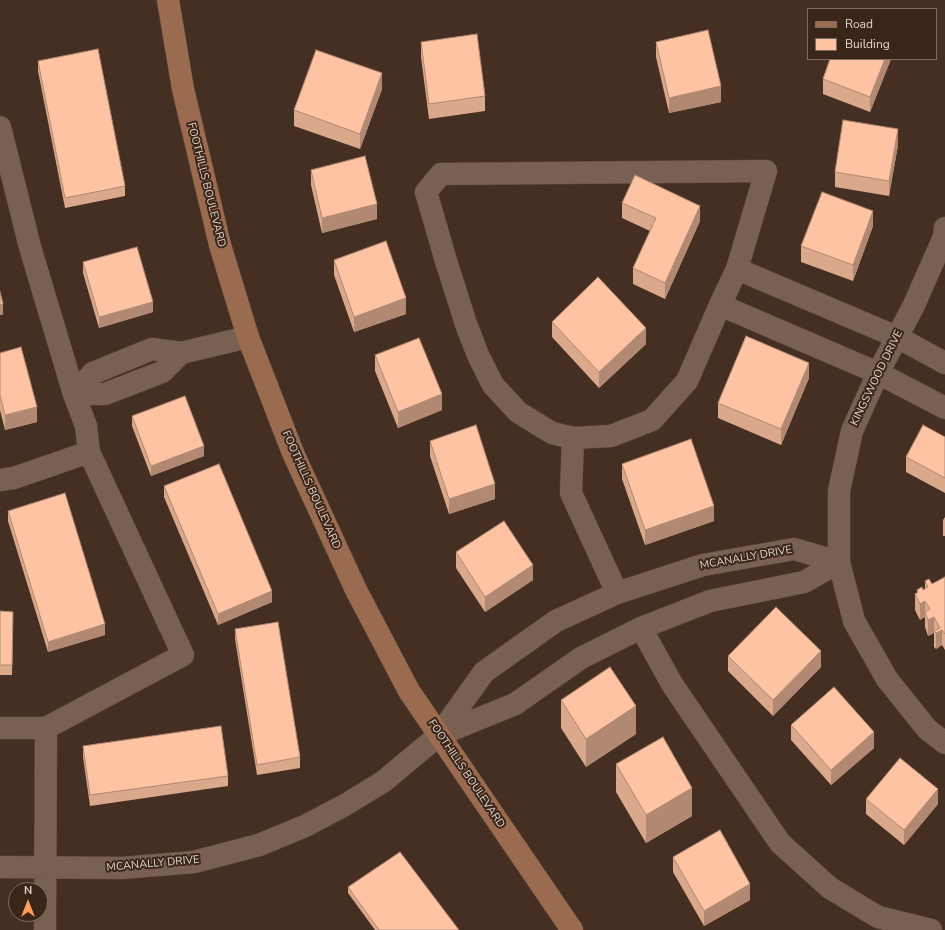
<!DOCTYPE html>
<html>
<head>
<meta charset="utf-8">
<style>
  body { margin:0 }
  #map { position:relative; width:945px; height:930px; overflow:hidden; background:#442f22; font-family:"Nunito Sans",sans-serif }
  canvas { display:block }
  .legend { position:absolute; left:807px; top:8px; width:130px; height:52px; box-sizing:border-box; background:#3a2519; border:1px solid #7d6b61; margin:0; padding:5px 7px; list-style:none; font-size:12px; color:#e2d4cc }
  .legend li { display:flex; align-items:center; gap:8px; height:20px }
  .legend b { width:20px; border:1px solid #7d6b61 }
  .north { position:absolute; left:8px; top:882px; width:40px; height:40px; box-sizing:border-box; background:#3a2519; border:1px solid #7d6b61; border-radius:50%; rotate:0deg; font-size:11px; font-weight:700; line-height:16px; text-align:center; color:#e2d4cc }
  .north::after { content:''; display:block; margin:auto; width:14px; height:18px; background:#ff9b5b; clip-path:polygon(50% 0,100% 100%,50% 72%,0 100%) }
</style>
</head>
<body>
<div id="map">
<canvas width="945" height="930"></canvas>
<ul class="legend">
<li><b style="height:5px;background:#9b6b4f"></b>Road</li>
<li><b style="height:11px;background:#fdc3a2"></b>Building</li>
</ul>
<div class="north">N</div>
</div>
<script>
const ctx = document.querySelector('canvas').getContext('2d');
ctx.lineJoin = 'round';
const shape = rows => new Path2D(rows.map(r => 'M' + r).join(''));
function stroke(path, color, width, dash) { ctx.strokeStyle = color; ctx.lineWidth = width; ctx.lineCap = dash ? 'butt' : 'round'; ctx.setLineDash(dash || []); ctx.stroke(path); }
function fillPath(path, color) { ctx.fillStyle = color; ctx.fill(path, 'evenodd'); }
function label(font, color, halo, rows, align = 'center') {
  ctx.font = font + ' "Nunito Sans",sans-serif'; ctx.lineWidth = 4; ctx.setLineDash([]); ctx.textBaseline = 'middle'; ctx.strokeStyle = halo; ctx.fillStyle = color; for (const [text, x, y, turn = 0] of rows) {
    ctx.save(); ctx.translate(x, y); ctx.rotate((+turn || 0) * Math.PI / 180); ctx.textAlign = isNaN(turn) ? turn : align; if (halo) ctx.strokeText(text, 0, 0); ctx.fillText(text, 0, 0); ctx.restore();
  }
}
const minor = shape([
  [0,127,30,247,74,394,86,426,89,452,183,655,46,728,45,930],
  [766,171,737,269,720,305,687,381,652,420,611,436,573,438,552,433,518,412,493,385,478,355,466,324,446,261,426,192,441,174,766,171],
  [945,228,944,237,914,305,878,373,852,431,839,491,839,562,854,621,887,679,927,729,945,743],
  [737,269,897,337,945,363],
  [720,305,878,373,945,408],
  [74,394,105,394,162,372,181,353,248,337],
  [74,394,93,373,152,349,181,353],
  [573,438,571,493,617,593],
  [0,480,14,478,89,452],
  [641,628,672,684,780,843,830,888,878,917,931,930],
  [0,728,46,728],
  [439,735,515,704,581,658,641,628,710,601,804,582,839,562],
  [0,867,122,868,194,862,259,845,305,826,345,805,384,781,439,735,484,672,556,621,617,593,703,565,794,549,839,562]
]);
const major = shape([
  [168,0,183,89,220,245,248,337,293,453,356,590,409,691,572,930]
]);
const wall = shape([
  [421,42,485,96,485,111,429,119,421,57],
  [656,42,721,102,669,113,656,57],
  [830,59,891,59,870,112,823,94,823,79],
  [38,61,125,186,125,196,65,208,38,71],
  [382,89,360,149,294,126,294,110],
  [898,145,889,196,835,187,835,172],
  [311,170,377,219,322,233,311,185],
  [622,203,700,221,665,299,633,284,633,268,650,231,622,218],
  [873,226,853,281,801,262,801,246],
  [334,260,406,314,354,332,334,275],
  [83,262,153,312,99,328,83,273],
  [552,322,646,344,599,388,552,337],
  [0,353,37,422,5,430,0,410],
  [375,355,442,410,398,428,375,371],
  [809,378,781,445,718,418,718,403],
  [132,416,204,456,151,476,132,426],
  [945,437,945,493,906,472,906,457],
  [430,441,495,499,449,514,430,456],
  [622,464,714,521,645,545,622,479],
  [164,486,272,602,218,625,164,497],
  [8,511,105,635,48,652,8,521],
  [945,517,945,536,943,536,943,520],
  [456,552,533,580,485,612,456,568],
  [945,570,945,650,942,645,936,649,934,647,934,633,928,636,925,627,925,617,920,620,915,610,915,594,917,593,917,590,923,590,925,589,925,581,932,584,945,577],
  [0,611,13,612,12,675,0,675],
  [235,629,300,757,300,768,257,775,235,639],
  [728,656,821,667,773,716,728,671],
  [561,700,636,734,586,767,561,728],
  [791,725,874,748,831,785,791,740],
  [83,746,228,776,228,786,90,806,83,757],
  [616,764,692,816,646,843,616,792],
  [866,799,938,804,904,845,866,814],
  [673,857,750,900,704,926,673,872],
  [348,887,459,930,375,930,348,893]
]);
const shadedWall = shape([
  [885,59,891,59,870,112,870,97],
  [382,73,382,89,360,149,360,134],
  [721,86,721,102,669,113,669,98],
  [898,129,898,145,889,196,889,181],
  [377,204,377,219,322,233,322,218],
  [700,206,700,221,665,299,665,283],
  [873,211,873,226,853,281,853,265],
  [406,298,406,314,354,332,354,317],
  [153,302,153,312,99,328,99,317],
  [3,304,3,315,0,315,0,305],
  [646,328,646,344,599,388,599,372],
  [809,363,809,378,781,445,781,429],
  [442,394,442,410,398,428,398,412],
  [37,407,37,422,5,430,5,415],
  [204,446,204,456,151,476,151,466],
  [495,484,495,499,449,514,449,499],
  [714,506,714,521,645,545,645,530],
  [533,565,533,580,485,612,485,597],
  [272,591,272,602,218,625,218,614],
  [925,601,925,617,920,620,920,604],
  [934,617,934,633,928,636,928,620],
  [105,624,105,635,48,652,48,642],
  [942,630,942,645,936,649,936,633],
  [821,651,821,667,773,716,773,700],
  [636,706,636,734,586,767,586,739],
  [874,732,874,748,831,785,831,770],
  [692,788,692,816,646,843,646,815],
  [938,789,938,804,904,845,904,830],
  [750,884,750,900,704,926,704,911]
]);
const building = shape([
  [708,30,721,86,669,98,656,42,708,30],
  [477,34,485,96,429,104,421,42,477,34],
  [98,49,125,186,65,198,38,61,98,49],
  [316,50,382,73,360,134,294,110,316,50],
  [830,59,885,59,870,97,823,79,830,59],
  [843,120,898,129,889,181,835,172,843,120],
  [365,156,377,204,322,218,311,170,365,156],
  [635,175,700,206,665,283,633,268,656,218,622,203,635,175],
  [822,192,873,211,853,265,801,246,822,192],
  [386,241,406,298,354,317,334,260,386,241],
  [137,247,153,302,99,317,83,262,137,247],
  [598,277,646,328,599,372,552,322,598,277],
  [0,292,3,304,0,305,0,292],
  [746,336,809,363,781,429,718,403,746,336],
  [419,338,442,394,398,412,375,355,419,338],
  [21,347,37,407,5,415,0,395,0,353,21,347],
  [185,396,204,446,151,466,132,416,185,396],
  [476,425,495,484,449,499,430,441,476,425],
  [923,425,945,437,945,478,906,457,923,425],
  [691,439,714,506,645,530,622,464,691,439],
  [219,464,272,591,218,614,164,486,219,464],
  [65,493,105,624,48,642,8,511,65,493],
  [504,521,533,565,485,597,456,552,504,521],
  [945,577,945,634,942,630,936,633,934,631,940,628,934,617,928,620,925,612,930,609,925,601,920,604,915,594,918,592,917,590,922,587,923,590,928,587,925,581,929,579,932,584,945,577],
  [776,607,821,651,773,700,728,656,776,607],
  [0,611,13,612,12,665,0,665,0,611],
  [278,622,300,757,257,765,235,629,278,622],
  [610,667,636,706,586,739,561,700,610,667],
  [834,687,874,732,831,770,791,725,834,687],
  [221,726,228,776,90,795,83,746,221,726],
  [663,737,692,788,646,815,616,764,663,737],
  [900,758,938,789,904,830,866,799,900,758],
  [720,830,750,884,704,911,673,857,720,830],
  [400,852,459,930,379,930,348,887,400,852]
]);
const streetNames = [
  ["FOOTHILLS BOULEVARD",206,185,76],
  ["KINGSWOOD DRIVE",877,378,-64],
  ["FOOTHILLS BOULEVARD",311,490,66],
  ["MCANALLY DRIVE",746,558,-10],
  ["FOOTHILLS BOULEVARD",466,774,56],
  ["MCANALLY DRIVE",153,864,-5]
];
stroke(minor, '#5e4c40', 23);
stroke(major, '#5e4c40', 23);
stroke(minor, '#786052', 22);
stroke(major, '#9b6b4f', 22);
fillPath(wall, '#daa88b');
fillPath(shadedWall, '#b18871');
fillPath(building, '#fdc3a2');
stroke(building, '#b18871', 1);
label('11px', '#e2d4cc', '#3a2519', streetNames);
</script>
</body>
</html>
